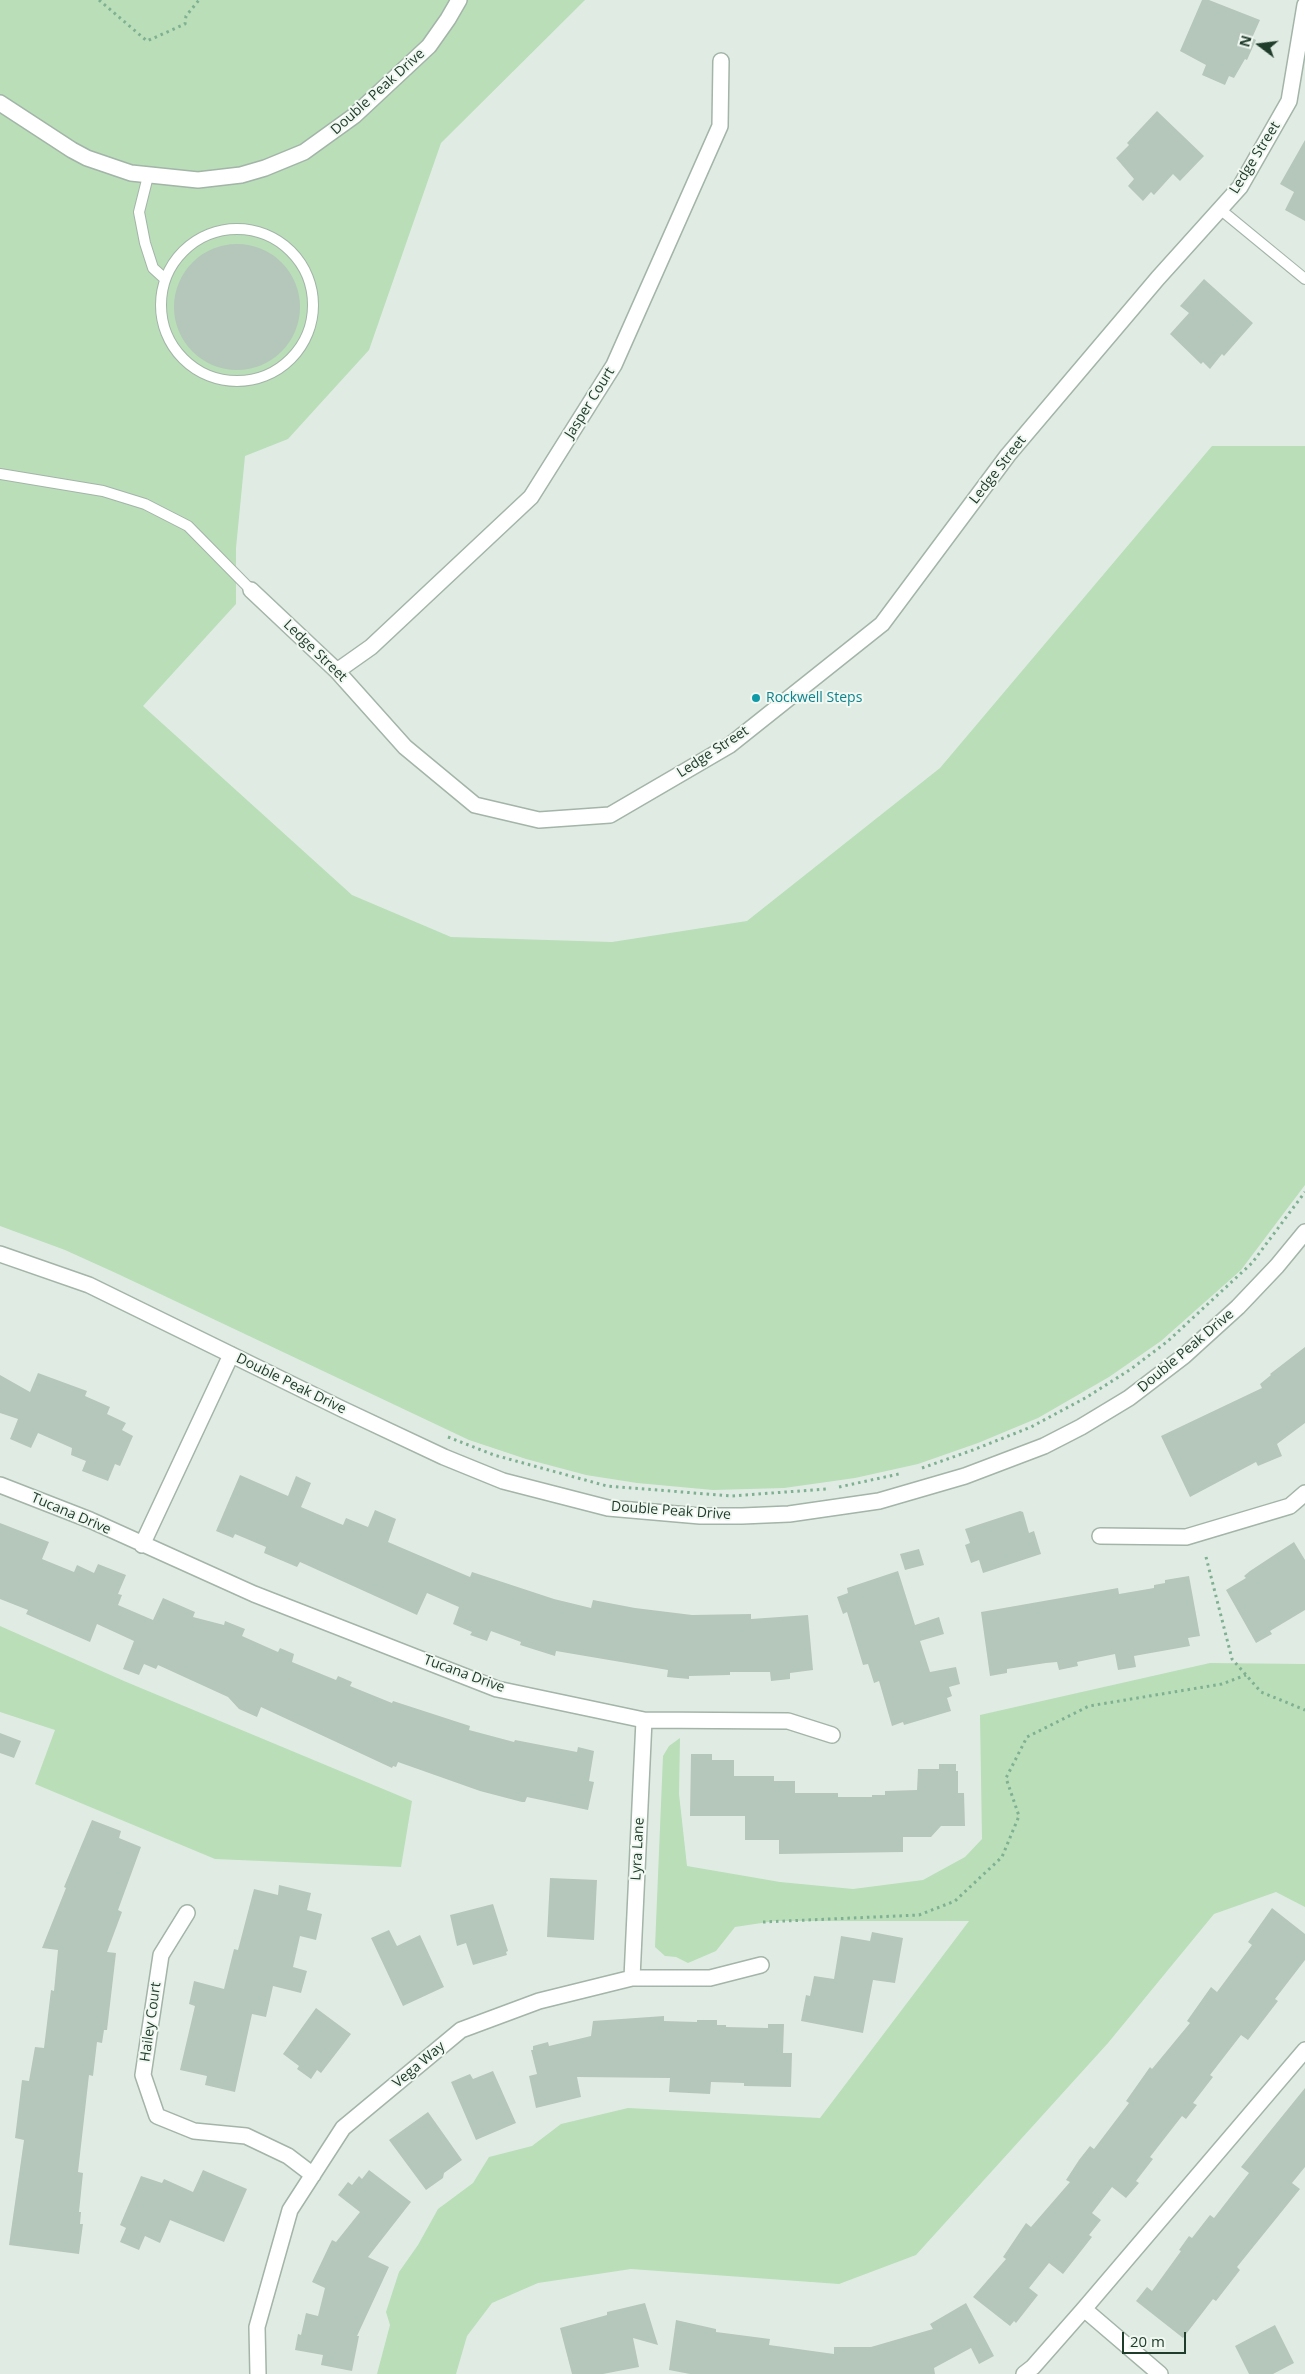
<!DOCTYPE html>
<html>
<head>
<meta charset="utf-8">
<style>
  body { margin:0 }
  #map { position:relative; width:1305px; height:2374px; overflow:hidden; background:#e0ece3; font-family:"Open Sans",sans-serif }
  canvas { display:block }
  .north { position:absolute; left:1235px; top:20px; width:50px; height:50px; -webkit-text-stroke:4px #f1f8f2; paint-order:stroke; rotate:285deg; font-size:14px; font-weight:700; line-height:20px; text-align:center; color:#203d2c }
  .north::after { content:''; display:block; margin:auto; width:18px; height:22px; background:#203d2c; clip-path:polygon(50% 0,100% 100%,50% 72%,0 100%) }
  .scale { position:absolute; left:1122px; top:2332px; width:64px; height:22px; box-sizing:border-box; border:2px solid #203d2c; border-top:0; padding-left:6px; font-size:15px; line-height:18px; white-space:nowrap; color:#203d2c; -webkit-text-stroke:4px #f1f8f2; paint-order:stroke }
</style>
</head>
<body>
<div id="map">
<canvas width="1305" height="2374"></canvas>
<div class="north">N</div>
<div class="scale">20 m</div>
</div>
<script>
const ctx = document.querySelector('canvas').getContext('2d');
ctx.lineJoin = 'round';
function fillPath(path, color) { ctx.fillStyle = color; ctx.fill(path, 'evenodd'); }
const shape = rows => new Path2D(rows.map(r => 'M' + r).join(''));
function stroke(path, color, width, dash) { ctx.strokeStyle = color; ctx.lineWidth = width; ctx.lineCap = dash ? 'butt' : 'round'; ctx.setLineDash(dash || []); ctx.stroke(path); }
function label(font, color, halo, rows, align = 'center') {
  ctx.font = font + ' "Open Sans",sans-serif'; ctx.lineWidth = 4; ctx.setLineDash([]); ctx.textBaseline = 'middle'; ctx.strokeStyle = halo; ctx.fillStyle = color; for (const [text, x, y, turn = 0] of rows) {
    ctx.save(); ctx.translate(x, y); ctx.rotate((+turn || 0) * Math.PI / 180); ctx.textAlign = isNaN(turn) ? turn : align; if (halo) ctx.strokeText(text, 0, 0); ctx.fillText(text, 0, 0); ctx.restore();
  }
}
const green = shape([
  [0,0,585,0,441,143,369,350,288,439,245,456,236,548,236,604,143,706,352,895,451,937,612,942,747,921,940,768,1212,446,1305,446,1305,1185,1241,1270,1161,1341,1109,1377,1038,1418,978,1443,918,1464,855,1478,784,1488,713,1490,637,1483,586,1475,526,1459,469,1440,118,1274,65,1250,0,1226],
  [0,1626,124,1681,412,1801,401,1867,215,1859,35,1784,55,1730,0,1712],
  [1210,1663,1305,1664,1305,1907,1276,1892,1214,1914,1108,2043,916,2255,839,2284,631,2269,538,2283,492,2303,467,2336,456,2374,377,2374,390,2325,386,2312,399,2272,418,2245,438,2209,473,2183,489,2157,532,2146,561,2124,628,2108,820,2118,969,1921,775,1921,735,1927,716,1951,688,1963,676,1957,665,1956,655,1947,663,1756,669,1746,680,1738,679,1794,687,1866,780,1882,853,1889,923,1880,965,1857,982,1839,980,1715]
]);
const building = shape([
  [1202,0,1209,0,1260,20,1252,38,1256,40,1247,60,1245,59,1234,78,1229,76,1225,85,1202,75,1206,65,1180,51],
  [1157,111,1204,156,1180,181,1173,174,1154,195,1151,192,1143,201,1128,186,1134,179,1116,158,1129,145,1127,143],
  [1305,140,1305,221,1285,210,1294,192,1280,184],
  '174 307a63 63 0 1 1 126 0a63 63 0 1 1-126 0Z',
  [1204,279,1253,323,1224,356,1222,354,1210,369,1203,362,1201,364,1170,334,1189,313,1180,306],
  [1305,1347,1305,1423,1277,1444,1282,1456,1258,1466,1256,1462,1190,1497,1161,1436,1262,1388,1260,1384,1271,1375,1270,1374],
  [38,1373,87,1391,85,1396,110,1407,107,1414,126,1423,122,1430,133,1436,120,1466,115,1464,108,1481,82,1471,86,1461,71,1455,72,1448,38,1433,31,1448,10,1439,18,1419,0,1413,0,1375,30,1392],
  [240,1475,288,1496,296,1476,311,1483,301,1507,343,1525,346,1518,368,1527,375,1510,396,1519,388,1542,470,1577,472,1572,554,1599,591,1608,593,1600,635,1608,692,1615,751,1614,751,1619,808,1615,813,1670,790,1673,790,1679,771,1681,770,1672,730,1672,730,1675,689,1676,689,1679,667,1677,668,1670,556,1651,555,1656,520,1645,521,1642,491,1631,487,1641,470,1635,472,1632,453,1624,459,1607,427,1593,417,1615,300,1562,297,1567,264,1553,266,1547,235,1534,233,1538,216,1531],
  [1020,1511,1023,1512,1029,1533,1034,1531,1041,1554,983,1573,979,1560,971,1563,965,1545,970,1543,965,1529],
  [0,1523,49,1542,42,1559,74,1572,77,1565,94,1573,98,1564,126,1575,118,1594,122,1595,118,1605,153,1620,163,1598,195,1612,193,1617,224,1625,225,1621,245,1629,242,1636,278,1652,280,1648,294,1654,292,1662,336,1680,338,1676,352,1682,350,1686,392,1703,393,1701,470,1726,469,1730,514,1742,515,1740,577,1752,578,1747,594,1751,589,1781,594,1782,588,1810,527,1797,525,1802,522,1802,480,1791,398,1762,396,1767,393,1766,392,1768,261,1707,257,1717,239,1709,228,1697,158,1665,156,1669,144,1664,139,1675,123,1669,134,1641,97,1624,90,1642,26,1614,28,1610,0,1599],
  [1294,1542,1305,1560,1305,1610,1270,1631,1272,1634,1256,1643,1226,1590,1246,1578,1244,1576,1250,1571],
  [919,1549,924,1565,905,1570,900,1554],
  [898,1571,915,1625,939,1617,944,1634,920,1641,930,1672,956,1667,960,1684,949,1687,952,1696,947,1698,951,1711,904,1725,903,1722,892,1726,879,1681,874,1683,868,1664,863,1665,847,1612,843,1614,837,1597,848,1593,847,1588],
  [1189,1576,1200,1636,1188,1638,1190,1646,1134,1656,1136,1667,1118,1670,1115,1654,1077,1662,1078,1666,1059,1670,1057,1662,1046,1663,1007,1669,1007,1673,990,1676,981,1612,1118,1588,1119,1594,1154,1588,1154,1585,1165,1583,1165,1580],
  [0,1733,21,1741,14,1758,0,1753],
  [691,1754,712,1754,712,1760,734,1760,734,1776,774,1776,774,1781,795,1781,795,1793,838,1793,838,1797,872,1797,872,1795,885,1795,885,1791,917,1790,918,1769,939,1769,939,1764,956,1764,956,1771,958,1771,958,1793,964,1793,965,1826,941,1826,931,1837,903,1837,903,1852,779,1854,779,1840,745,1840,745,1816,690,1816],
  [92,1820,121,1831,119,1838,141,1847,118,1910,122,1912,107,1952,116,1953,107,2030,104,2030,102,2043,97,2042,93,2076,89,2075,78,2172,83,2173,79,2212,81,2212,80,2224,83,2224,79,2254,9,2245,24,2140,15,2138,22,2080,29,2081,35,2047,44,2048,51,1990,54,1991,58,1950,42,1948,66,1888,64,1887],
  [550,1878,597,1880,594,1940,547,1937],
  [279,1885,311,1893,307,1910,322,1914,316,1940,300,1936,293,1967,307,1971,301,1993,273,1986,266,2017,252,2014,235,2092,205,2085,207,2076,180,2070,195,2006,189,2004,194,1981,224,1989,234,1949,238,1950,254,1889,278,1895],
  [493,1904,508,1951,506,1952,507,1955,473,1965,466,1943,457,1946,450,1915],
  [1272,1908,1305,1934,1305,1960,1275,1999,1278,2001,1248,2040,1241,2035,1210,2075,1213,2077,1193,2103,1197,2105,1186,2119,1182,2116,1150,2157,1153,2159,1136,2181,1139,2183,1126,2198,1112,2187,1092,2213,1101,2220,1089,2235,1092,2237,1063,2274,1049,2263,1029,2288,1038,2295,1016,2323,1014,2321,1010,2326,973,2297,1006,2259,1003,2257,1026,2223,1031,2227,1070,2182,1066,2180,1079,2160,1090,2146,1094,2149,1129,2103,1126,2101,1150,2067,1152,2069,1190,2023,1187,2021,1211,1987,1217,1992,1252,1945,1248,1942],
  [389,1930,397,1946,420,1935,444,1987,403,2006,371,1938],
  [872,1932,903,1938,895,1983,873,1980,863,2033,801,2021,806,1995,810,1996,814,1976,834,1979,841,1936,870,1941],
  [316,2008,351,2034,321,2073,317,2070,311,2079,297,2069,299,2066,283,2054],
  [664,2016,664,2021,697,2022,697,2020,717,2020,717,2025,726,2025,726,2027,768,2028,768,2024,784,2024,783,2053,792,2053,791,2087,744,2086,744,2083,711,2082,710,2094,669,2092,670,2078,577,2077,581,2097,536,2108,529,2076,537,2074,531,2050,533,2050,533,2046,548,2042,549,2046,591,2036,593,2021],
  [493,2071,516,2123,476,2140,451,2082,470,2074,473,2079],
  [1305,2088,1305,2167,1292,2183,1300,2189,1237,2267,1240,2270,1216,2301,1213,2299,1183,2338,1136,2301,1147,2287,1152,2291,1181,2251,1179,2250,1189,2236,1192,2238,1210,2215,1214,2218,1249,2173,1241,2167],
  [428,2112,462,2160,444,2173,443,2178,426,2190,389,2140],
  [203,2170,247,2189,224,2242,170,2220,160,2243,145,2236,139,2250,120,2242,126,2228,120,2225,141,2176,162,2183,164,2179,193,2192],
  [369,2170,411,2202,368,2257,389,2267,357,2336,359,2336,352,2371,321,2365,323,2355,295,2350,298,2334,301,2335,306,2313,318,2316,325,2288,312,2282,332,2240,336,2242,360,2212,338,2195,348,2182,352,2185,359,2176,362,2179],
  [645,2303,658,2345,633,2338,639,2367,603,2374,572,2374,560,2328,607,2315,607,2312],
  [966,2303,994,2356,979,2364,971,2348,934,2368,935,2374,690,2374,669,2370,676,2320,716,2329,716,2332,770,2339,769,2345,834,2354,834,2347,871,2347,933,2329,930,2324],
  [1275,2325,1294,2363,1273,2374,1249,2374,1235,2346]
]);
const path = shape([
  [99,0,147,41,185,24,186,16,199,0],
  [448,1437,494,1455,607,1486,732,1496,826,1489],
  [922,1468,973,1450,1031,1427,1087,1397,1131,1369,1168,1341,1252,1263,1305,1192],
  [839,1487,899,1474],
  [1206,1557,1232,1659,1261,1692,1305,1710],
  [763,1922,919,1915,955,1901,1002,1857,1019,1816,1006,1778,1027,1737,1089,1706,1222,1684,1246,1675]
]);
const service = shape([
  [148,176,139,212,145,243,153,268,165,279],
  [1221,210,1305,279],
  '161 305a76 76 0 1 1 152 0a76 76 0 1 1-152 0Z',
  [0,474,103,491,145,504,188,526,251,590]
]);
const minor = shape([
  [0,103,72,150,87,158,131,173,198,180,241,175,265,168,304,152,354,116,429,46,448,19,459,0],
  [251,590,337,671,405,747,475,805,539,820,610,815,730,745,882,624,1008,455,1158,278,1240,187,1289,101,1305,5],
  [337,671,371,647,531,497,614,365,720,126,721,61],
  [0,1485,90,1520,254,1594,497,1689,644,1720,788,1721,832,1735],
  [1100,1536,1186,1537,1290,1506,1305,1493],
  [142,1545,231,1355],
  [187,1913,161,1955,143,2075,157,2116,194,2131,246,2136,288,2156,313,2175],
  [632,1978,644,1720],
  [1084,2309,1160,2374],
  [258,2374,257,2327,290,2210,343,2128,461,2030,539,2001,632,1978,710,1978,761,1965],
  [1024,2374,1033,2367,1084,2309,1305,2050]
]);
const tertiary = shape([
  [0,1254,89,1285,342,1409,444,1457,503,1481,608,1508,700,1516,742,1516,789,1514,879,1501,965,1476,1044,1446,1081,1427,1129,1398,1184,1356,1238,1307,1277,1266,1305,1232]
]);
const markers = [
  [756,698,5,"#0f9aa8"]
];
const streetNames = [
  ["Double Peak Drive",378,92,-42],
  ["Ledge Street",1255,158,-58],
  ["Jasper Court",590,403,-58],
  ["Ledge Street",998,470,-52],
  ["Ledge Street",315,651,44],
  ["Ledge Street",713,752,-33],
  ["Double Peak Drive",1186,1351,-40],
  ["Double Peak Drive",291,1384,26],
  ["Double Peak Drive",671,1511,4],
  ["Tucana Drive",71,1514,23],
  ["Tucana Drive",464,1674,20],
  ["Lyra Lane",638,1849,-87],
  ["Hailey Court",151,2022,-82],
  ["Vega Way",419,2065,-40]
];
const cultureNames = [
  ["Rockwell Steps",766,698]
];
fillPath(green, '#b9deb8');
fillPath(building, '#b5c6bb');
stroke(service, '#a3b4a8', 12);
stroke(minor, '#a3b4a8', 18);
stroke(tertiary, '#a3b4a8', 18);
stroke(path, '#7fb092', 3, [2.5, 4]);
stroke(service, '#fff', 10);
stroke(minor, '#fff', 15);
stroke(tertiary, '#fff', 15);
for (const [x, y, r, color] of markers) { const dot = new Path2D(); dot.arc(x, y, r, 0, 2 * Math.PI); ctx.fillStyle = color; ctx.fill(dot); stroke(dot, '#f1f8f2', 2); }
label('14px', '#203d2c', '#f1f8f2', streetNames);
label('14px', '#0d838f', '#f1f8f2', cultureNames, 'left');
</script>
</body>
</html>
